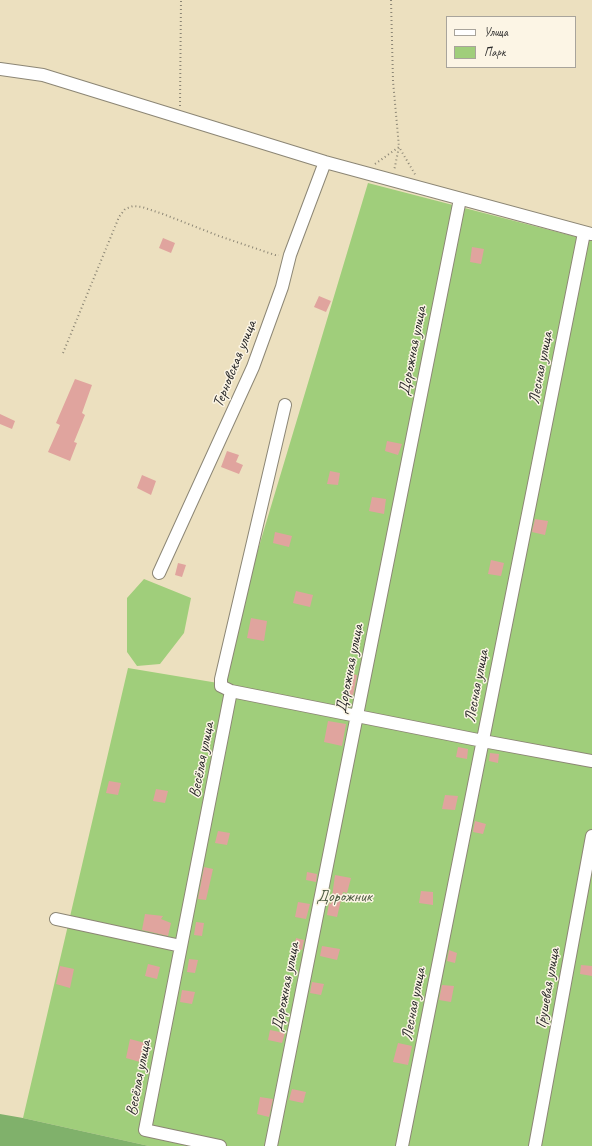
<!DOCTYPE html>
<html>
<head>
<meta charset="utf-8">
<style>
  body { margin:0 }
  #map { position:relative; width:592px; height:1146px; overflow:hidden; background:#ece0bf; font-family:Caveat,sans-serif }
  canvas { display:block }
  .legend { position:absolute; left:446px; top:16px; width:130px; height:52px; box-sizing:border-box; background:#fcf5e5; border:1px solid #a8a49b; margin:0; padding:5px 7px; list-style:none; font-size:12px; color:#2b2b2b }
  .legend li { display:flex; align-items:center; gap:8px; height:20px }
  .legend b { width:20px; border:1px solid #a8a49b }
</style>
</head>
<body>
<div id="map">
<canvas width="592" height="1146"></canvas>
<ul class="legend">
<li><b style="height:5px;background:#fff"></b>Улица</li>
<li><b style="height:11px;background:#a0ce7b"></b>Парк</li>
</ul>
</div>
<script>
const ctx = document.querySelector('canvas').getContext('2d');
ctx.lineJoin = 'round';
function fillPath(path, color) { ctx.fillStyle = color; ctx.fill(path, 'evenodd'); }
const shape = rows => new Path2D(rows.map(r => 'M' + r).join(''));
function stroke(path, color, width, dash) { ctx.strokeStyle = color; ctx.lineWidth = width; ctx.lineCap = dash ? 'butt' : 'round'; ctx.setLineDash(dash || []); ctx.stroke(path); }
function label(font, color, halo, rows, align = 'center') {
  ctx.font = font + ' Caveat,sans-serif'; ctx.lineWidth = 3; ctx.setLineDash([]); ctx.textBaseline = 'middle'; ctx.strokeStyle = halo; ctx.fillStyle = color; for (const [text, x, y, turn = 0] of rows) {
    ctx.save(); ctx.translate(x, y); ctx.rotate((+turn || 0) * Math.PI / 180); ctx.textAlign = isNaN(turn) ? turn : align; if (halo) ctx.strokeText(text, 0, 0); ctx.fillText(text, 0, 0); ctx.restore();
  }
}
const green = shape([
  [368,183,592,241,592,1146,149,1146,23,1118,128,668,218,683],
  [144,579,191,598,184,633,160,664,137,666,127,652,127,598]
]);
const forest = shape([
  [0,1114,23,1118,149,1146,0,1146]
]);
const building = shape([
  [163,238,175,243,171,253,159,248],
  [472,247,484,249,481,264,470,262],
  [319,296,331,301,326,312,314,307],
  [75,379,92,385,82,413,85,415,74,442,77,443,70,461,48,452,60,425,56,423],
  [0,414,15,421,12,429,0,424],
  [387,441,402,444,398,455,385,451],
  [227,451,239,455,236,462,243,465,239,474,221,467],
  [330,471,340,473,338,485,327,484],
  [142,475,156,481,151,495,137,488],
  [372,497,386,499,384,514,369,511],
  [535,519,548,521,545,535,532,532],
  [275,532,292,536,289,547,273,543],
  [491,560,504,563,501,576,488,574],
  [178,563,186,565,182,577,175,575],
  [296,591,313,595,310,607,293,603],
  [251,618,267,621,264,641,247,638],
  [348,673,357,675,353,696,344,694],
  [328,721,346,724,342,746,324,742],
  [458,747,468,749,467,759,456,757],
  [490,753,499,754,498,763,489,761],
  [109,781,121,783,118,795,106,793],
  [156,789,168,791,165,803,153,801],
  [445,795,458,796,455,810,442,809],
  [475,821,486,824,483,834,473,832],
  [218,831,230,833,227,845,215,843],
  [204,867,213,869,206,900,198,899],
  [307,872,317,874,316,882,306,880],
  [335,875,351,878,347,893,343,892,337,917,327,915,329,903,331,904],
  [421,891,433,892,433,905,419,903],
  [298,902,310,904,306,919,295,917],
  [145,914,163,916,161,919,171,923,168,936,142,930],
  [196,922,204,923,202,936,194,935],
  [296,938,304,940,302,950,294,948],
  [322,946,340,949,337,960,320,956],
  [449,950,457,953,455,963,447,961],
  [189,959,198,960,195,973,187,972],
  [148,964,160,967,157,979,145,976],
  [581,965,592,966,592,976,580,974],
  [60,966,74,969,70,988,56,984],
  [312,982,324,984,321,995,310,993],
  [442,985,454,986,451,1002,439,1000],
  [182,990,195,992,192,1004,180,1002],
  [270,1030,285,1033,282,1043,268,1040],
  [130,1039,145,1043,140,1062,126,1058],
  [398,1043,412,1046,408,1065,393,1062],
  [292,1089,306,1092,303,1103,289,1100],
  [260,1097,273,1099,269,1117,257,1114]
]);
const path = shape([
  [391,0,393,81,399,147,394,171],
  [180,106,181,0],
  [375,164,399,147,416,176],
  [63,353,119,217,125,209,133,206,142,207,163,214,219,236,275,255,279,255]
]);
const minor = shape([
  [0,69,43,75,325,162,591,234],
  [159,573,253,367,282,287,290,255,325,162],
  [231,691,483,741,592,761],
  [56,919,181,946],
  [220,1146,145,1130,231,691,221,686,221,679,285,405],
  [271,1146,460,199],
  [402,1146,584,233],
  [535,1146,592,836]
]);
const streetNames = [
  ["Дорожная улица",413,351,-79],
  ["Терновская улица",235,364,-68],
  ["Лесная улица",541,368,-79],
  ["Дорожная улица",350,669,-79],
  ["Лесная улица",477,686,-79],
  ["Весёлая улица",202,760,-79],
  ["Дорожная улица",286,987,-79],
  ["Грушевая улица",548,988,-80],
  ["Лесная улица",414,1004,-79],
  ["Весёлая улица",139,1078,-79]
];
const parkNames = [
  ["Дорожник",344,897]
];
fillPath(green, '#a0ce7b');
fillPath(forest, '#80b16b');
fillPath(building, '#e0a49e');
stroke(minor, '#8c8675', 14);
stroke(path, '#8c8675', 2, [1, 3]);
stroke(minor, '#fff', 12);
label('16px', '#2b2b2b', '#fcf5e5', streetNames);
label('16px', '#4e5c43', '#fcf5e5', parkNames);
</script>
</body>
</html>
